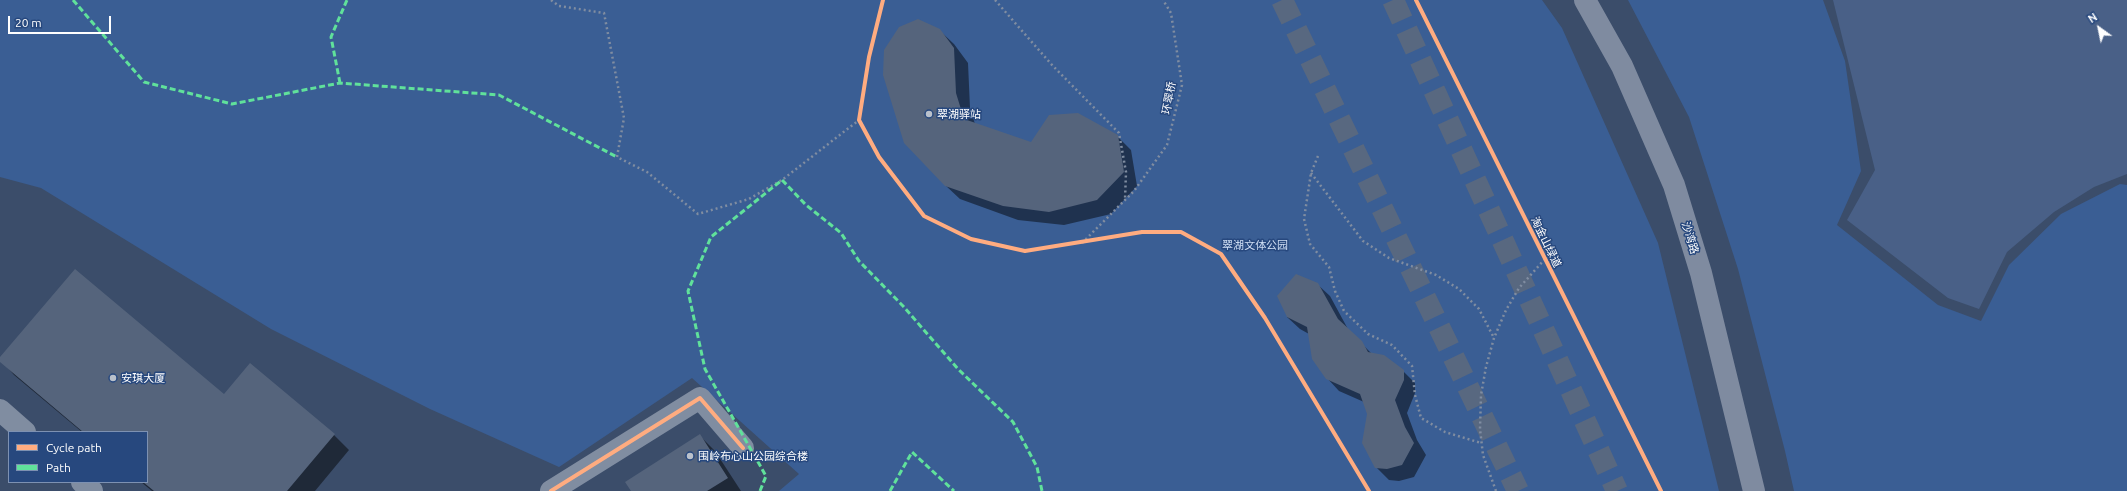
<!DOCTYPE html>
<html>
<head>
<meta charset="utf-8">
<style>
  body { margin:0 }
  #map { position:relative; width:2127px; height:491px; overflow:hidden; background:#3b4d6a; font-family:Ubuntu,sans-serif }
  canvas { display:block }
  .legend { position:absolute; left:8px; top:431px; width:140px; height:52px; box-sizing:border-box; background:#27487e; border:1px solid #7d91b2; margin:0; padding:5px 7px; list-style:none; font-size:12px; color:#fff }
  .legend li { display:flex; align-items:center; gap:8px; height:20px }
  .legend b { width:20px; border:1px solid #7d91b2 }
  .north { position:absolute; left:2079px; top:8px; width:40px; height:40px; -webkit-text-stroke:3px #27487e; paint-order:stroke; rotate:327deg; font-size:11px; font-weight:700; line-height:16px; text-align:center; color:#fff }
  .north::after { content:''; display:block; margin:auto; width:14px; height:18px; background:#fff; clip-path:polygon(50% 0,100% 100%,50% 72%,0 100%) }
  .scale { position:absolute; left:8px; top:16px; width:103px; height:18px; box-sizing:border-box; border:2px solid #fff; border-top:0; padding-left:5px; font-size:12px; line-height:14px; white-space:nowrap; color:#fff; -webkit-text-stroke:3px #27487e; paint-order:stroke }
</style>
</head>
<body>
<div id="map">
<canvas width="2127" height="491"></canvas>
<ul class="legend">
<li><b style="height:5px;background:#ffac80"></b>Cycle path</li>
<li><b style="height:5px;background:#60e19b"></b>Path</li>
</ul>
<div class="north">N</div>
<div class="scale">20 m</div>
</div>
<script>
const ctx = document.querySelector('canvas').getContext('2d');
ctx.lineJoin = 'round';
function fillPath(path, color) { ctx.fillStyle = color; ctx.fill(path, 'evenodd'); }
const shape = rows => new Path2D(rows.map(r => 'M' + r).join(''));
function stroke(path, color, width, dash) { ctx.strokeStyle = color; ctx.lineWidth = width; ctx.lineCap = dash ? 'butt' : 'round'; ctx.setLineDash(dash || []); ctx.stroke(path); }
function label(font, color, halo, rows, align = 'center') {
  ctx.font = font + ' Ubuntu,"Noto Sans SC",sans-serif'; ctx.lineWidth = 3; ctx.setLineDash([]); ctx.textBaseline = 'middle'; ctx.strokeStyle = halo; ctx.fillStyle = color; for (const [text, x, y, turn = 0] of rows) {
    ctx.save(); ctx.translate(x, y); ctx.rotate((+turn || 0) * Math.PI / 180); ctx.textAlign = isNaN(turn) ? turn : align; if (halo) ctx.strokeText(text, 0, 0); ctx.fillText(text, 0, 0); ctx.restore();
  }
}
const green = shape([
  [0,0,1542,0,1562,28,1658,243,1719,491,779,491,799,474,692,378,559,467,430,409,271,329,41,188,0,177],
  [1628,0,1823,0,1845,61,1861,171,1837,225,1938,305,1981,321,2009,265,2061,214,2120,184,2127,185,2127,491,1794,491,1785,451,1738,269,1689,117]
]);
const water = shape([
  [1833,0,2127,0,2127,174,2094,187,2054,212,2007,252,1979,309,1948,298,1847,220,1875,170]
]);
const shadow = shape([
  [939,30,954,44,968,63,970,108,975,124,1031,143,1117,136,1131,150,1137,186,1111,214,1064,225,1018,220,960,199,945,185],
  [1317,284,1330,296,1349,331,1372,354,1403,371,1415,383,1415,393,1407,413,1417,440,1426,455,1414,477,1399,481,1389,480,1376,467,1368,414,1364,402,1339,391,1327,378,1309,334,1300,329,1287,317],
  [0,359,224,395,334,435,349,450,315,491,152,491,141,482,147,482,147,432,82,432,14,375],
  [699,435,715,451,741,491,632,491]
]);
const building = shape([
  [918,19,940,29,954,48,956,93,964,119,1031,142,1049,115,1078,113,1118,135,1124,172,1097,200,1049,212,1003,206,945,186,904,143,883,75,884,50,899,27],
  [75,269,224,394,250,363,335,434,287,491,154,491,143,482,147,482,147,432,83,432,0,362,0,357],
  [1296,274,1318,283,1338,319,1362,341,1368,352,1384,355,1404,370,1404,380,1395,400,1405,427,1414,443,1402,465,1387,469,1375,468,1362,443,1367,414,1360,394,1326,379,1312,359,1307,327,1287,317,1277,296],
  [700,434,728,478,707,491,631,491,625,482]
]);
const highwayTunnel = shape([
  [1282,0,1518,491],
  [1393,0,1617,491]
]);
const path = shape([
  [551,0,559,6,604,13,624,118,617,157,647,172,698,214,749,199,782,180,859,120],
  [995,0,1052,65,1119,133,1126,172,1125,200],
  [1318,156,1311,173,1304,219,1310,244,1329,267,1335,291,1344,311,1368,334,1392,345,1412,366,1415,395,1421,418,1445,432,1481,443],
  [1311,173,1363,241,1389,258,1436,275,1459,289,1479,309,1494,338],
  [1082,243,1134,191,1167,145,1182,85,1171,13,1163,0],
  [1496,491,1483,455,1480,429,1481,395,1486,367,1494,338,1506,310,1519,288,1544,260]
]);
const minor = shape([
  [0,410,25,432],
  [82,482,92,491],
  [551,491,700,398,743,448]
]);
const major = shape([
  [1585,0,1622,66,1674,185,1701,273,1754,491]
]);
const quiet = shape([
  [73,0,144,82,232,104,340,83,499,95,617,157],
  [340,83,331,37,347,0],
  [760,491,766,476,705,369,688,291,711,237,782,180,806,205,841,233,859,261,903,306,958,369,1013,422,1037,467,1042,491],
  [890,491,912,452,954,491]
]);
const cycleway = shape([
  [883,0,869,57,859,120,879,157,924,216,971,239,1025,251,1142,232,1181,232,1221,254,1265,318,1369,491],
  [1416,0,1661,491],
  [551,491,700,398,743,448]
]);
const markers = [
  [929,114,4,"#bac1cb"],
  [113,378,4,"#bac1cb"],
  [690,456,4,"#bac1cb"]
];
const streetNames = [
  ["环翠桥",1169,98,-79],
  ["沙湾路",1690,238,73],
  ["淘金山绿道",1546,242,64]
];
const poiNames = [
  ["翠湖驿站",937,114],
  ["安琪大厦",121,378],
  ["围岭布心山公园综合楼",698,456]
];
const parkNames = [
  ["翠湖文体公园",1255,245]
];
fillPath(green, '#3a5e94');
fillPath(water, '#496087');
fillPath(shadow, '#0007');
fillPath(building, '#55647c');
stroke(highwayTunnel, '#586880', 22, [22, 11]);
stroke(path, '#808da1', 2.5, [2, 3]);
stroke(minor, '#808da1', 22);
stroke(major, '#7f8ba0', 22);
stroke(quiet, '#60e19b', 3, [6, 3]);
stroke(cycleway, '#ffac80', 4);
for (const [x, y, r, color] of markers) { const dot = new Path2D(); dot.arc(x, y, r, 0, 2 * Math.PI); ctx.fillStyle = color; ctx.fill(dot); stroke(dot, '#27487e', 1.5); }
label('11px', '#fff', '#27487e', streetNames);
label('11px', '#fff', '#27487e', poiNames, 'left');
label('11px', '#cfdef4', '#27487e', parkNames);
</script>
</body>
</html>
